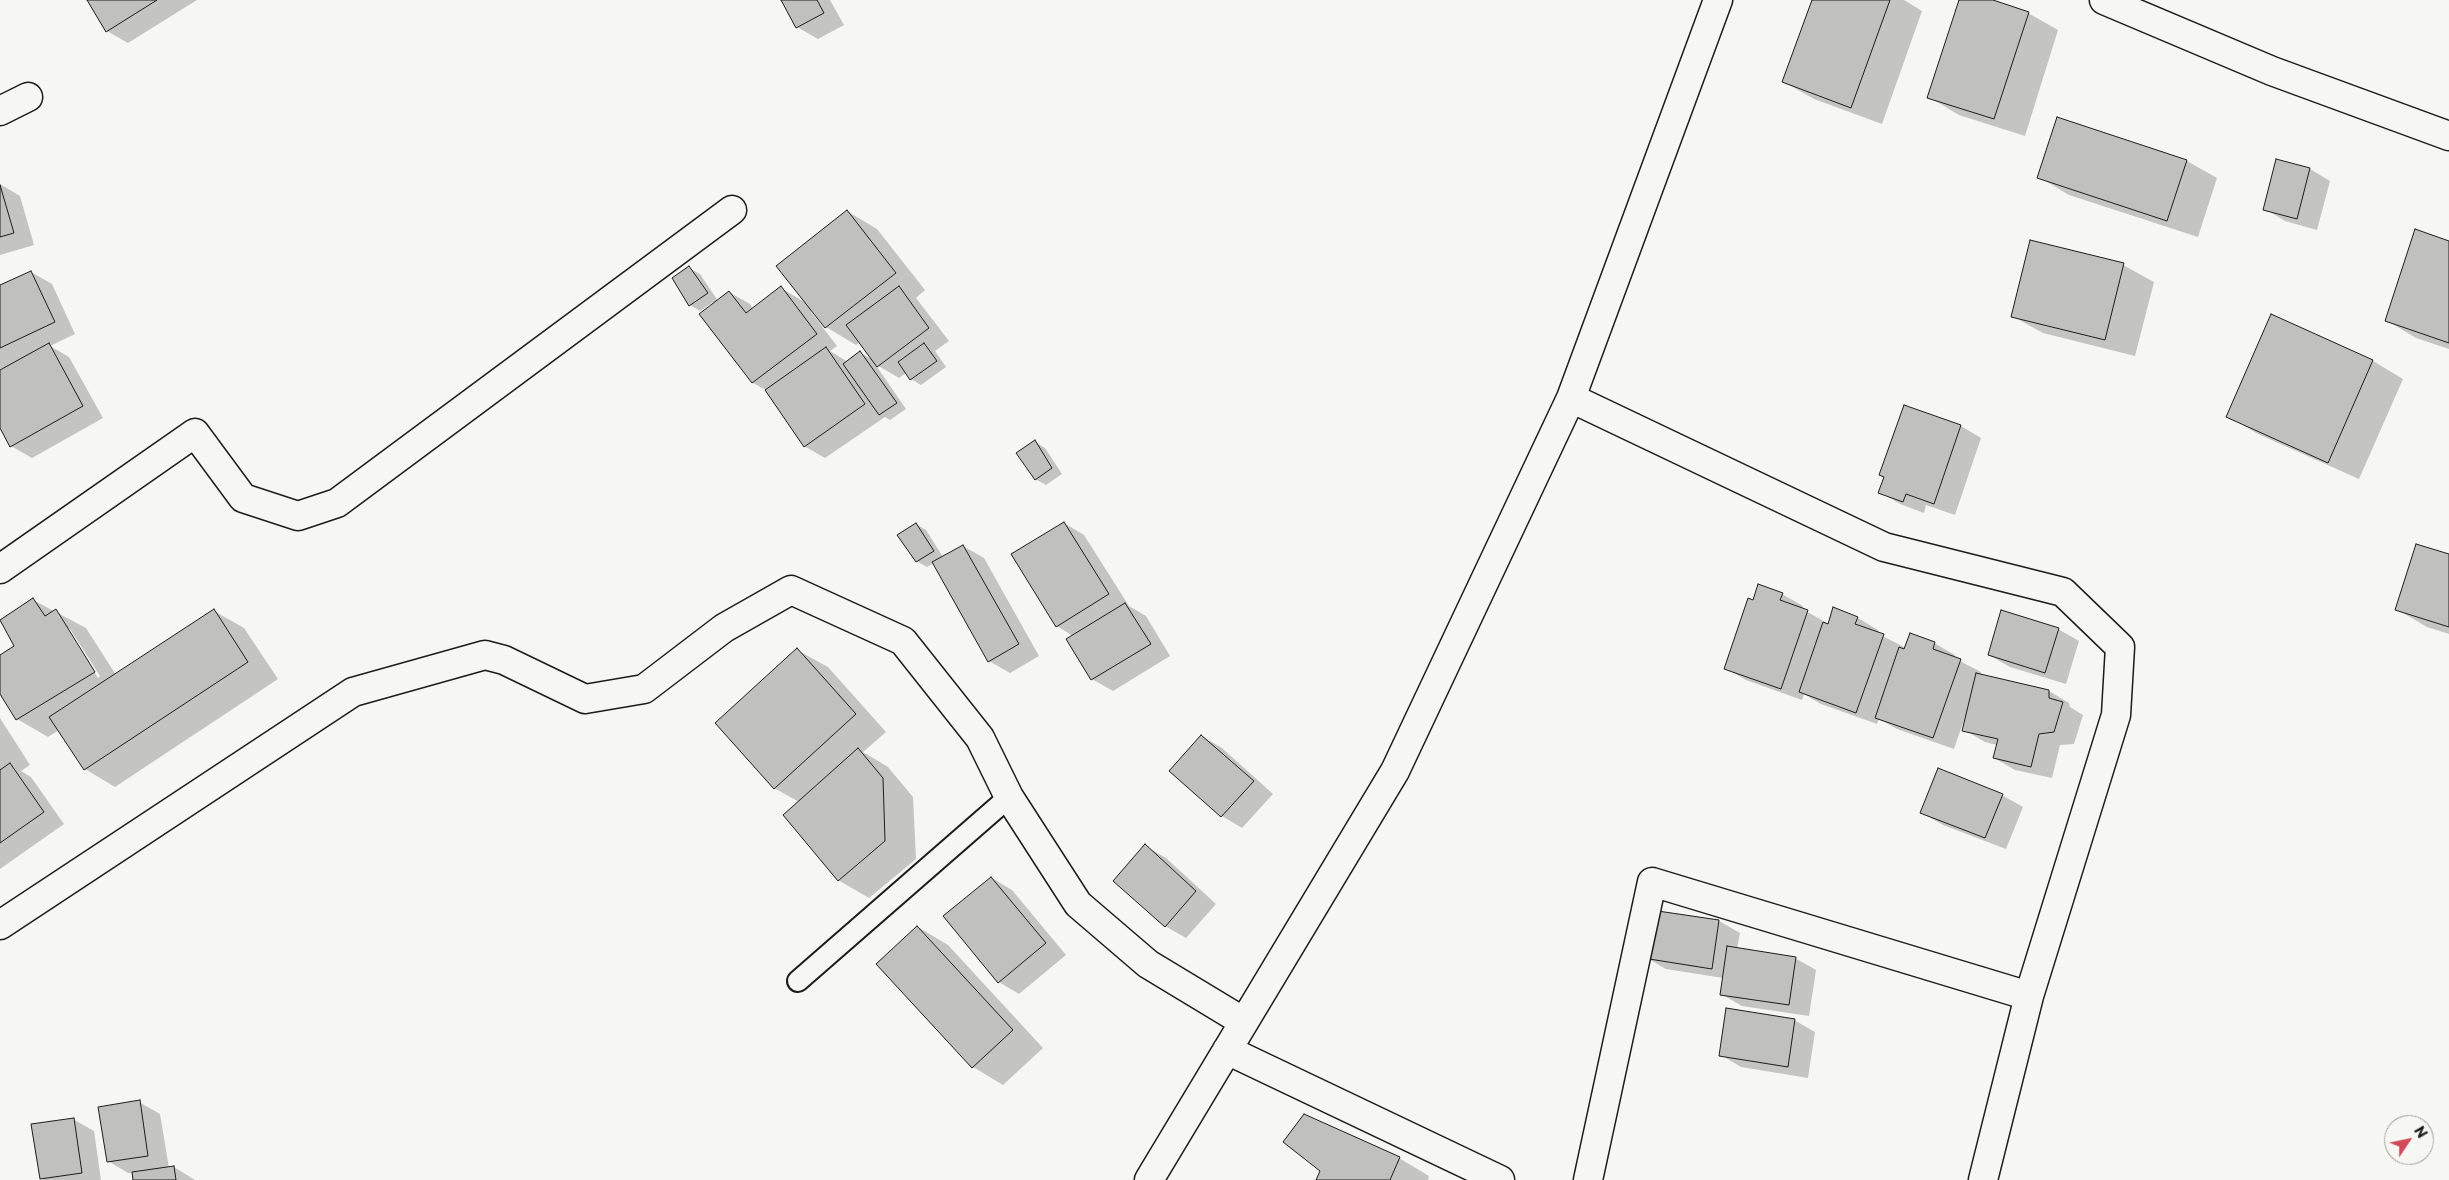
<!DOCTYPE html>
<html>
<head>
<meta charset="utf-8">
<style>
  body { margin:0 }
  #map { position:relative; width:2449px; height:1180px; overflow:hidden; background:#f6f6f2; font-family:"Playpen Sans",sans-serif }
  canvas { display:block }
  .north { position:absolute; left:2384px; top:1115px; width:50px; height:50px; box-sizing:border-box; background:#f6f6f2; border:1px solid #9f9f9c; border-radius:50%; rotate:56deg; font-size:14px; font-weight:700; line-height:20px; text-align:center; color:#1c1c1c }
  .north::after { content:''; display:block; margin:auto; width:18px; height:22px; background:#d1495b; clip-path:polygon(50% 0,100% 100%,50% 72%,0 100%) }
</style>
</head>
<body>
<div id="map">
<canvas width="2449" height="1180"></canvas>
<div class="north">N</div>
</div>
<script>
const ctx = document.querySelector('canvas').getContext('2d');
ctx.lineJoin = 'round';
function fillPath(path, color) { ctx.fillStyle = color; ctx.fill(path, 'evenodd'); }
const shape = rows => new Path2D(rows.map(r => 'M' + r).join(''));
function stroke(path, color, width, dash) { ctx.strokeStyle = color; ctx.lineWidth = width; ctx.lineCap = dash ? 'butt' : 'round'; ctx.setLineDash(dash || []); ctx.stroke(path); }
const shadow = shape([
  [88,0,197,0,128,43,107,31],
  [783,0,830,0,844,25,818,39,797,27],
  [1813,0,1904,0,1922,11,1882,124,1814,99,1784,82],
  [1960,0,1989,0,2028,13,2058,30,2025,136,1959,115,1929,97],
  [2187,161,2217,178,2198,237,2069,195,2039,177],
  [2277,161,2310,169,2330,181,2317,230,2285,221,2265,209],
  [0,184,20,196,34,245,0,255],
  [847,211,877,229,925,290,916,298,949,341,935,351,946,367,921,385,911,379,906,373,899,378,875,364,906,409,890,420,885,417,825,458,804,446,766,390,753,383,701,314,715,303,713,302,700,311,690,305,689,268,700,274,718,301,729,292,750,304,753,309,781,288,806,303],
  [812,310,826,327,856,345,860,342,873,360,861,353,848,362,830,351,837,346,811,312],
  [2449,242,2449,349,2416,338,2386,320],
  [2123,265,2154,282,2135,356,2043,333,2012,316],
  [31,272,52,284,75,334,50,346,69,357,103,418,32,458,11,446,0,426,0,372,8,367,7,366,0,369,0,287],
  [2272,316,2373,361,2403,379,2359,479,2258,434,2228,416],
  [1961,426,1981,438,1955,515,1926,505,1924,513,1900,504,1880,492],
  [1035,442,1045,448,1062,474,1046,485,1035,479],
  [1064,523,1084,535,1129,606,1146,616,1170,656,1113,691,1092,679,1068,639,1073,636,1057,626,1013,555],
  [916,524,926,530,943,557,963,546,984,558,1039,656,1010,673,989,661,934,563,927,567,916,561],
  [2449,556,2449,634,2427,627,2396,609],
  [1759,586,1782,594,1803,606,1802,609,1829,624,1858,618,1878,630,1877,633,1904,647,1903,650,1934,643,1955,655,1954,658,1981,672,1980,675,2049,691,2069,703,2070,707,2083,715,2074,744,2060,745,2052,778,2015,770,1994,758,1997,745,1985,742,1964,730,1967,717,1965,717,1954,749,1897,729,1879,719,1877,724,1821,704,1804,694,1802,700,1746,680,1725,668],
  [33,600,86,628,116,675,214,611,244,628,278,679,115,787,85,769,59,730,48,737,17,719,0,691,0,657,16,646,0,621],
  [67,629,70,629,100,676,98,678],
  [2058,629,2079,641,2066,684,2010,667,1989,655],
  [797,650,828,667,886,732,863,752,888,767,913,797,916,859,869,898,838,880,799,802,774,788],
  [0,718,30,765,21,771,31,777,64,824,0,869],
  [1202,736,1222,748,1273,794,1242,828,1222,816,1171,771],
  [2002,795,2023,807,2006,849,1943,825,1922,813],
  [1145,846,1166,858,1216,904,1186,938,1165,926],
  [992,878,1012,890,1066,955,1019,994,999,982],
  [1652,911,1719,921,1740,933,1737,949,1795,958,1816,970,1809,1016,1742,1006,1721,994,1723,978,1666,969,1645,957],
  [918,927,948,945,1043,1048,1003,1085,973,1067,878,964],
  [1794,1020,1815,1032,1808,1078,1741,1067,1721,1055],
  [139,1102,160,1114,169,1168,174,1167,195,1180,134,1180,133,1173,128,1173,108,1161],
  [73,1119,94,1131,101,1180,44,1180,41,1178],
  [1399,1158,1429,1176,1428,1180,1317,1180]
]);
const building = shape([
  [87,0,157,0,106,32,87,0],
  [781,0,817,0,824,13,796,28,781,0],
  [1812,0,1890,0,1851,108,1782,82,1812,0],
  [1959,0,1993,0,2029,12,1994,119,1927,98,1959,0],
  [2057,117,2187,160,2167,221,2037,178,2057,117],
  [2276,159,2310,168,2297,219,2263,210,2276,159],
  [0,185,14,233,0,237,0,185],
  [847,210,896,273,825,328,776,266,847,210],
  [2415,229,2449,241,2449,343,2385,321,2415,229],
  [2030,240,2124,263,2105,340,2011,317,2030,240],
  [689,266,708,293,689,306,672,278,689,266],
  [31,271,55,322,0,348,0,285,31,271],
  [781,286,817,334,752,383,699,314,729,291,746,313,781,286],
  [899,286,929,328,877,367,846,325,899,286],
  [2271,314,2373,360,2328,463,2226,417,2271,314],
  [49,343,83,406,10,447,0,428,0,370,49,343],
  [924,343,937,361,910,380,898,362,924,343],
  [826,347,865,404,804,447,765,390,826,347],
  [860,351,897,403,879,415,843,364,860,351],
  [1904,405,1961,425,1934,504,1906,494,1903,502,1878,493,1884,477,1879,475,1904,405],
  [1035,440,1052,468,1035,480,1016,453,1035,440],
  [1064,522,1109,594,1056,627,1011,554,1064,522],
  [916,523,934,551,916,562,897,535,916,523],
  [2416,544,2449,554,2449,627,2395,610,2416,544],
  [963,545,1019,644,988,662,932,562,963,545],
  [1758,584,1783,593,1780,600,1808,610,1781,689,1724,669,1748,598,1753,600,1758,584],
  [33,598,45,616,56,609,95,672,16,720,0,694,0,655,14,646,0,620,33,598],
  [1125,603,1151,644,1091,680,1066,639,1125,603],
  [1833,607,1858,617,1855,624,1884,634,1856,713,1799,692,1823,622,1828,624,1833,607],
  [214,609,248,662,84,770,49,717,214,609],
  [2001,610,2059,628,2045,673,1988,655,2001,610],
  [1910,633,1935,642,1933,649,1961,659,1933,738,1875,718,1899,647,1904,649,1910,633],
  [797,648,856,714,774,789,715,723,797,648],
  [1976,673,2049,690,2049,698,2063,702,2054,732,2039,734,2031,767,1993,758,1998,739,1962,731,1976,673],
  [1201,735,1254,781,1221,817,1169,771,1201,735],
  [858,748,883,778,885,841,838,881,783,815,858,748],
  [10,763,44,812,0,843,0,770,10,763],
  [1938,768,2003,794,1985,838,1920,813,1938,768],
  [1145,844,1196,891,1165,927,1113,881,1145,844],
  [991,877,1046,943,998,983,943,916,991,877],
  [1651,910,1719,920,1712,969,1643,958,1651,910],
  [917,926,1013,1030,972,1068,876,964,917,926],
  [1727,946,1796,957,1789,1005,1720,995,1727,946],
  [1726,1008,1795,1019,1788,1067,1719,1056,1726,1008],
  [140,1100,148,1156,107,1162,98,1107,140,1100],
  [1304,1114,1400,1157,1390,1180,1316,1180,1320,1171,1283,1142,1304,1114],
  [74,1118,82,1173,40,1179,31,1124,74,1118],
  [174,1166,176,1180,133,1180,132,1172,174,1166]
]);
const service = shape([
  [798,981,1009,797]
]);
const minor = shape([
  [2104,0,2272,71,2449,136],
  [0,111,28,97],
  [1571,398,1884,547,2063,592,2120,647,2116,715,2029,996,1983,1180],
  [0,569,195,433,243,498,298,516,337,503,732,210],
  [0,925,353,692,485,655,504,660,585,699,644,689,724,628,791,590,903,641,980,738,1009,797,1078,904,1148,964,1244,1022],
  [1227,1050,1500,1180],
  [1149,1180,1395,771,1571,398,1718,0],
  [1588,1180,1652,882,2029,996]
]);
fillPath(shadow, '#0003');
fillPath(building, '#c0c0bd');
stroke(building, '#1c1c1c', 1);
stroke(service, '#1c1c1c', 24);
stroke(minor, '#1c1c1c', 31);
stroke(service, '#f6f6f2', 20);
stroke(minor, '#f6f6f2', 28);
</script>
</body>
</html>
